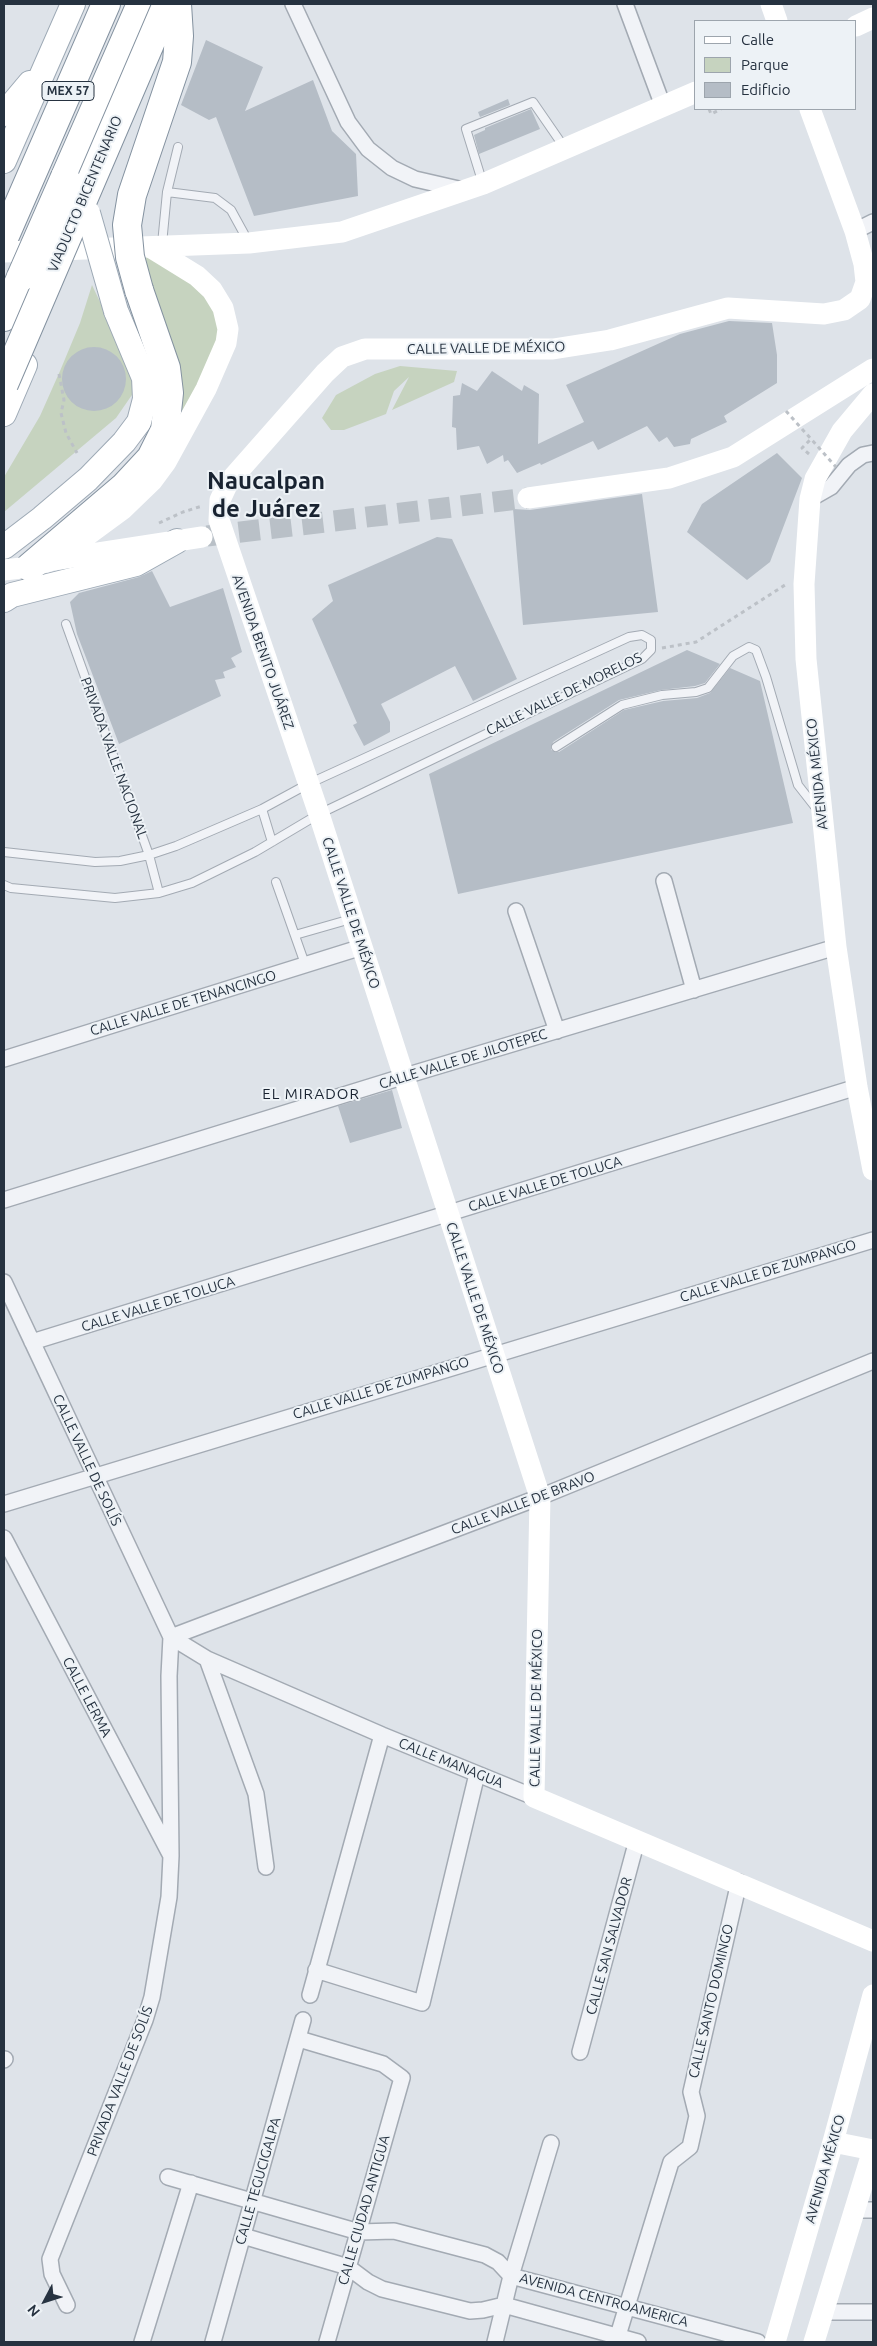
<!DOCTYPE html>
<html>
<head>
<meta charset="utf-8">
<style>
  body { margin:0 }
  #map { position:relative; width:877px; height:2346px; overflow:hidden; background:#dee3e9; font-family:Ubuntu,sans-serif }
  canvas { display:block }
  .frame { position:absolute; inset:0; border:5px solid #263240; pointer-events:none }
  .legend { position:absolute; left:694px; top:20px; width:162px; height:90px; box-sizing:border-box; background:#edf2f6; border:1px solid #9da5ad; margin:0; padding:6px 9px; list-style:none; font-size:15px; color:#263240 }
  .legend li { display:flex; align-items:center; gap:10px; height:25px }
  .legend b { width:25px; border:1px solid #9da5ad }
  .north { position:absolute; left:20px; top:2276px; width:50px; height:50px; -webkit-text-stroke:4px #edf2f6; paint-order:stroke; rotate:230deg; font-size:14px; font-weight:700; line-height:20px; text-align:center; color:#263240 }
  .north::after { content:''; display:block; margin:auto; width:18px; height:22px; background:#263240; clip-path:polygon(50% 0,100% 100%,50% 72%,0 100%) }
</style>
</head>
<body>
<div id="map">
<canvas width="877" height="2346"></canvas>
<div class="frame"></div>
<ul class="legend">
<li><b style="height:6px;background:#fff"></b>Calle</li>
<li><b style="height:14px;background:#c6d3bf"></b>Parque</li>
<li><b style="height:14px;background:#b5bdc6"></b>Edificio</li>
</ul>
<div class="north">N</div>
</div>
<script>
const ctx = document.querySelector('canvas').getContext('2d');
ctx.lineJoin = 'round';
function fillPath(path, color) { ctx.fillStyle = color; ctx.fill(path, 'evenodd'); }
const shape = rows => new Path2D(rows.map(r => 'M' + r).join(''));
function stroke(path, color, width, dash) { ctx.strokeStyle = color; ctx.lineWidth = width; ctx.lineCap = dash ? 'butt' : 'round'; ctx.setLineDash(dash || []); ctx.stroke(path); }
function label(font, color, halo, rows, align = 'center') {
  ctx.font = font + ' Ubuntu,sans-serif'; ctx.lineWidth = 4; ctx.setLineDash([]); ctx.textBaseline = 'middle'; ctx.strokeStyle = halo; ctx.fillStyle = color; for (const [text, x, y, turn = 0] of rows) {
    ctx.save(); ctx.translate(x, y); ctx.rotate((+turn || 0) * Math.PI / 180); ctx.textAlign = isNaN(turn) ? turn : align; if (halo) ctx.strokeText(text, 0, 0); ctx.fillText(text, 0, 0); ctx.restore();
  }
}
const green = shape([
  [134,253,176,268,217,310,220,335,209,365,179,417],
  [92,285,134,374,134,392,116,418,4,512,4,477,40,416,60,371,80,323],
  [400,366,457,371,454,382,392,410,409,377,394,391,386,414,344,430,331,430,322,418,336,395,375,374]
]);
const building = shape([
  [206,40,263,67,245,111,313,80,332,131,356,154,358,196,254,216,216,117,209,120,181,105],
  [508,99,510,105,480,117,478,112],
  [531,109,540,129,479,154,474,135,485,130,485,128],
  [729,321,772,323,777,355,777,383,724,416,727,422,691,439,690,444,674,447,667,437,659,442,647,426,598,450,593,441,541,465,540,463,517,473,508,460,504,462,503,455,487,464,479,446,457,450,456,428,452,427,453,396,460,395,462,383,477,391,492,371,522,391,524,385,539,394,538,444,584,422,566,385,680,334],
  '62 379a32 32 0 1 1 64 0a32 32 0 1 1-64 0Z',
  [777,453,802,478,770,562,747,580,687,532,702,504],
  [642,494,658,612,523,625,513,509,530,510],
  [437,537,452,539,517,679,473,701,455,666,381,704,390,722,390,732,364,746,353,725,357,723,312,619,333,601,328,585],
  [152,571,170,607,223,588,242,652,231,658,236,667,223,672,225,678,215,680,221,696,119,744,77,634,70,602,79,593,139,577],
  [687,650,720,664,705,683,695,686,661,690,619,700,553,742,551,750,559,752,624,710,663,701,697,698,710,693,730,668,760,681,793,823,458,894,429,774],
  [392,1090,402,1128,350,1143,338,1106]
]);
const secondaryTunnel = shape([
  [207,536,528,498]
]);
const path = shape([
  [709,109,711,114,721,109],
  [59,374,64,400,61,413,66,433,77,453],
  [809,454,802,448,811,439],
  [159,523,183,512,202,506],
  [662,648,696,642,785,585]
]);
const lane = shape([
  [483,184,466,129,533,102,564,147],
  [167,192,215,198,231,210,248,241],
  [162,244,167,192,178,147],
  [66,624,149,855,159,893],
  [556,747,622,705,662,695,696,692,708,688,733,656,749,647,756,650,766,677,798,785,816,808],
  [262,809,272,842],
  [4,852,95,862,120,861,149,855,176,846,262,809,308,784,629,637,642,635,651,640,651,650,642,659,319,814,255,852,192,883,159,893,115,898,11,888,4,885],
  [276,882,305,964],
  [295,935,351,919]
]);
const street = shape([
  [293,4,348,122,368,149,392,168,415,179,463,190],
  [625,4,663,106],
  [855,231,873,222],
  [810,499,831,487,849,465,863,455,873,453],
  [664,881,694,990],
  [516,911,557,1031],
  [4,1059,362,947],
  [4,1200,405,1076,836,947],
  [4,1282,171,1637,169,1676,171,1856,169,1897,152,1997,145,2020,50,2259,52,2274,67,2305],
  [32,1342,857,1087],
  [4,1504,873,1240],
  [4,1538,170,1854],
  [171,1637,540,1497,873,1361],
  [171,1637,207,1659,382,1735,534,1797],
  [207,1659,256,1794,266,1867],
  [316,1970,422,2003,477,1774],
  [310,1995,382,1735],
  [299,2039,383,2064,402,2078,327,2342],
  [580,2052,637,1840],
  [4,2060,5,2059],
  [168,2177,359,2232,394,2231,485,2255,498,2262,511,2276,758,2342],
  [856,2210,873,2210],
  [243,2236,348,2267,368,2282,382,2289,470,2311,483,2310,504,2305,638,2342],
  [824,2312,873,2312],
  [142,2342,191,2183],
  [213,2342,303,2020],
  [495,2342,511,2276,551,2143],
  [616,2342,671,2162,690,2147,697,2116,691,2092,739,1882]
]);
const secondary = shape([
  [771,4,777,21],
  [856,26,873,18],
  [810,109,855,231,864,264,866,282,860,299,844,310,824,314,728,308,610,340,553,349,365,349,342,357,325,373,228,483,220,500,219,520,319,814,540,1497,534,1797,873,1941],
  [4,252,249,243,342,232,483,184,696,92],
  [873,394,842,431,815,479,810,499,804,584,806,659,836,947,857,1087,873,1170],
  [528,498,669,478,733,457,873,369],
  [74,545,123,509,152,481,166,462,206,389,226,343,228,329,223,308,212,290,197,276,150,247],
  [4,570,30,567,53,560,202,537],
  [833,2142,873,2150],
  [775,2342,833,2142,873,1995],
  [814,2342,873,2150]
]);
const primary = shape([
  [4,114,30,83],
  [4,161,73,4],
  [4,414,25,365],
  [4,547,42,518,88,479,124,442,139,422,145,399,144,378,116,311],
  [4,600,12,595,136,564,177,541]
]);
const highway = shape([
  [65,177,141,4],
  [4,238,106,4],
  [4,317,21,277],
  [30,567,124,487,151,458,165,430,169,393,166,368,139,290]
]);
const pathBridge = shape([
  [786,411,836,467]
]);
const primaryBridge = shape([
  [88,213,116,311]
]);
const highwayBridge = shape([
  [21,277,65,177],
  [139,290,130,257,127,225,132,195,177,62,179,36,177,4],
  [4,384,167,4]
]);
const shields = [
  [68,91,52]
];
const shieldNames = [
  ["MEX 57",68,91]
];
const streetNames = [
  ["VIADUCTO BICENTENARIO",85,194,-67],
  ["CALLE VALLE DE MÉXICO",486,348,-1],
  ["AVENIDA BENITO JUÁREZ",263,652,71],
  ["CALLE VALLE DE MORELOS",564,694,-26],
  ["PRIVADA VALLE NACIONAL",114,758,70],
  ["AVENIDA MÉXICO",817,774,-96],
  ["CALLE VALLE DE MÉXICO",351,913,72],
  ["CALLE VALLE DE TENANCINGO",183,1003,-17],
  ["CALLE VALLE DE JILOTEPEC",463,1059,-17],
  ["CALLE VALLE DE TOLUCA",545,1184,-17],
  ["CALLE VALLE DE ZUMPANGO",768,1271,-17],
  ["CALLE VALLE DE MÉXICO",475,1298,72],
  ["CALLE VALLE DE TOLUCA",158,1304,-17],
  ["CALLE VALLE DE ZUMPANGO",381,1388,-17],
  ["CALLE VALLE DE SOLÍS",87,1460,65],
  ["CALLE VALLE DE BRAVO",523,1503,-21],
  ["CALLE LERMA",87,1697,62],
  ["CALLE VALLE DE MÉXICO",536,1708,-89],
  ["CALLE MANAGUA",451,1763,22],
  ["CALLE SAN SALVADOR",609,1946,-75],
  ["CALLE SANTO DOMINGO",711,2001,-77],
  ["PRIVADA VALLE DE SOLÍS",120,2081,-69],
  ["AVENIDA MÉXICO",825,2169,-74],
  ["CALLE TEGUCIGALPA",258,2181,-74],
  ["CALLE CIUDAD ANTIGUA",364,2210,-74],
  ["AVENIDA CENTROAMERICA",604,2300,15]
];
const neighbourhoodNames = [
  ["EL MIRADOR",311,1094]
];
const townNames = [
  ["Naucalpan",266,481],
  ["de Juárez",266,509]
];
fillPath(green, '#c6d3bf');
fillPath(building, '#b5bdc6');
stroke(secondaryTunnel, '#b9c0c7', 21, [21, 11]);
stroke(lane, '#a3aab3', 10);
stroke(street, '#a3aab3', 18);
stroke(primary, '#9da9b5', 26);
stroke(highway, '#8492a0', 30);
stroke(path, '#bcc1c7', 3, [4, 4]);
stroke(lane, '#f1f3f7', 8);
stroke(street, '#f1f3f7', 15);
stroke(secondary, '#fff', 21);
stroke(primary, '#fff', 24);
stroke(highway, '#fff', 28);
stroke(primaryBridge, '#9da9b5', 26, []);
stroke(highwayBridge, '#8492a0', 30, []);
stroke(pathBridge, '#bcc1c7', 3, [4, 4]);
stroke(primaryBridge, '#fff', 24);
stroke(highwayBridge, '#fff', 28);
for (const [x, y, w] of shields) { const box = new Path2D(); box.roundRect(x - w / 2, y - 9.5, w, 19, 4); ctx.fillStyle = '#edf2f6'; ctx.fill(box); stroke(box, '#263240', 1); }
label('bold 12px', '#263240', null, shieldNames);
label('14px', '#263240', '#edf2f6', streetNames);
ctx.letterSpacing = '1px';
label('15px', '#192331', '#edf2f6', neighbourhoodNames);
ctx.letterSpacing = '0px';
label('bold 24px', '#192331', '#edf2f6', townNames);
</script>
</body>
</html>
